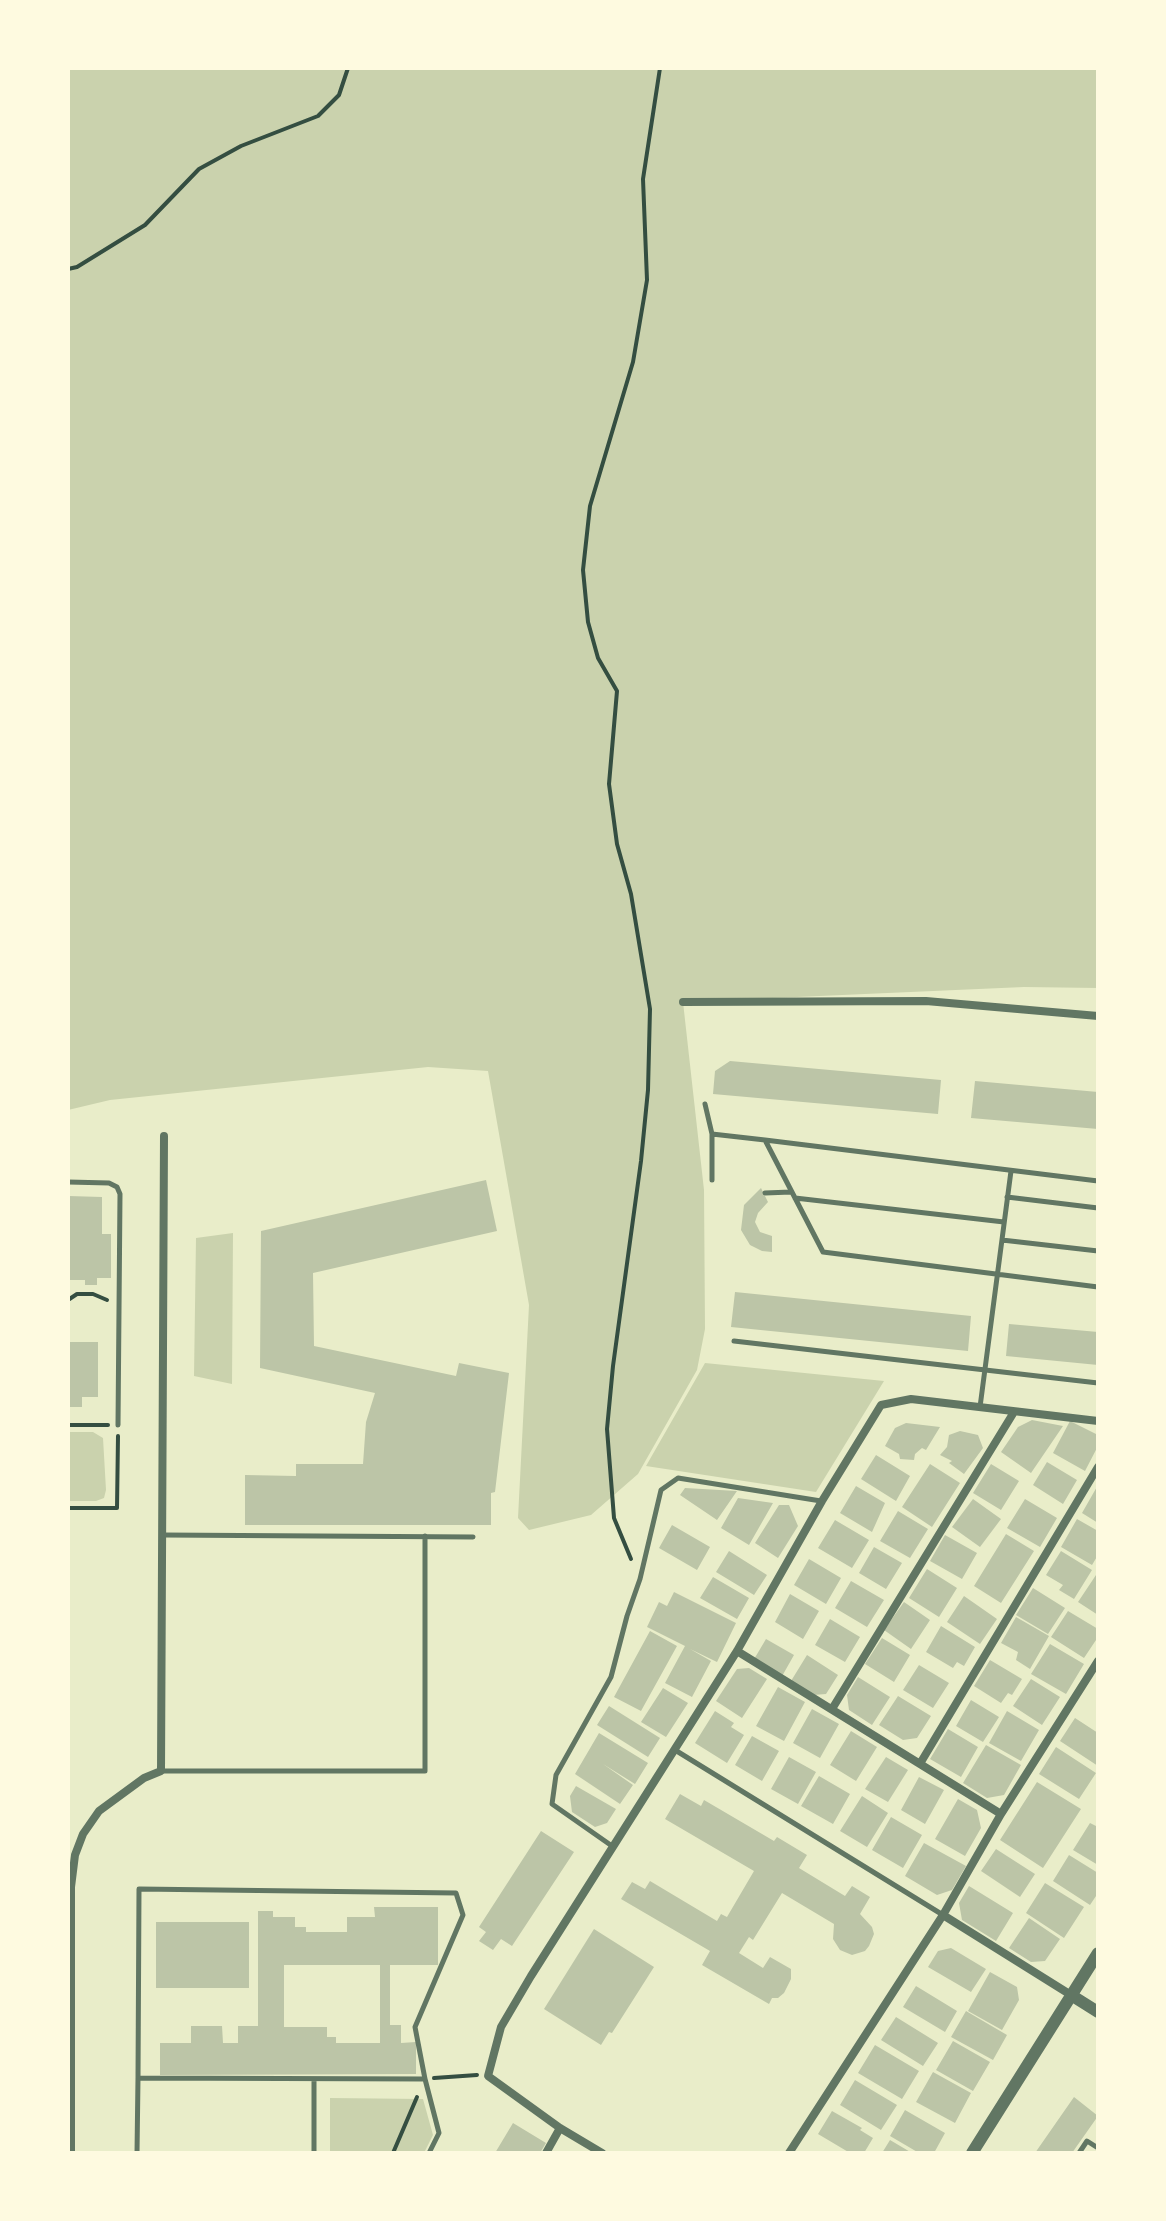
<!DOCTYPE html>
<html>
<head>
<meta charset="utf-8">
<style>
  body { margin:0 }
  #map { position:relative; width:1166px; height:2221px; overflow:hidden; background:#e9edc9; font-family:"Source Sans 3",sans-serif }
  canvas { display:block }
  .frame { position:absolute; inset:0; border:70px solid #fefae0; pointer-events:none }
</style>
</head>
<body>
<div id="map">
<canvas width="1166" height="2221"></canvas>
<div class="frame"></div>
</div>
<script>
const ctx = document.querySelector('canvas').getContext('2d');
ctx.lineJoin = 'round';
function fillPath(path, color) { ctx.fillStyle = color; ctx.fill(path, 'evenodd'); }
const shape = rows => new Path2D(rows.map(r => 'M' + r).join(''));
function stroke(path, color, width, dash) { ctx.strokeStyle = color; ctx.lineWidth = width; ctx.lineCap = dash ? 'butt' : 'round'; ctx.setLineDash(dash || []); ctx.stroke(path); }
const green = shape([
  [68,68,1098,68,1098,988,1024,987,683,1002,704,1190,705,1329,697,1370,638,1474,591,1515,529,1530,518,1518,529,1305,488,1071,428,1067,110,1100,68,1110],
  [233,1233,232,1384,194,1376,196,1238],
  [705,1363,884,1381,816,1492,646,1466],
  [68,1432,93,1432,103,1438,106,1490,104,1498,96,1501,68,1501],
  [330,2098,423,2099,433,2135,424,2153,330,2153]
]);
const building = shape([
  [730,1061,941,1080,938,1114,713,1094,715,1071],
  [975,1081,1098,1092,1098,1129,971,1118],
  [486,1180,497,1231,313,1273,314,1346,456,1376,459,1363,509,1373,495,1492,491,1493,491,1525,245,1525,245,1475,296,1476,296,1464,363,1464,366,1422,375,1393,260,1368,261,1231],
  [761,1188,768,1202,758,1213,755,1222,760,1232,772,1236,772,1252,762,1251,750,1245,741,1230,744,1205],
  [68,1196,102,1197,102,1234,111,1234,111,1278,97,1278,97,1285,85,1285,85,1280,68,1280],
  [735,1292,971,1316,968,1351,731,1327],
  [1009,1324,1098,1332,1098,1365,1006,1356],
  [68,1342,98,1342,98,1397,82,1397,82,1407,68,1407],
  [1032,1420,1063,1426,1031,1473,1001,1452,1018,1427],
  [1070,1421,1098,1435,1098,1446,1085,1471,1053,1453],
  [906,1423,940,1427,926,1450,922,1448,915,1454,914,1460,900,1459,899,1454,885,1446,895,1428],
  [960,1431,978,1435,983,1448,964,1474,949,1463,952,1461,940,1455,947,1447,949,1435],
  [876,1455,910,1476,896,1501,861,1479],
  [1047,1462,1077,1480,1063,1504,1033,1485],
  [930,1464,960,1483,932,1527,902,1507],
  [991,1464,1019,1481,1001,1510,973,1493],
  [1098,1485,1098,1523,1082,1513],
  [856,1486,885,1503,872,1532,840,1513],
  [685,1488,737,1491,717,1520,680,1495],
  [738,1498,773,1503,749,1545,721,1528],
  [973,1499,1001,1519,980,1547,952,1527],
  [1025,1499,1057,1518,1040,1547,1007,1528],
  [779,1505,789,1505,798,1526,778,1558,755,1543],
  [898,1511,928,1529,910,1558,880,1541],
  [1077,1519,1098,1531,1098,1555,1092,1565,1061,1547],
  [835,1520,869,1540,852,1568,818,1548],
  [672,1525,710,1547,697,1570,659,1548],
  [1006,1534,1034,1551,1001,1603,974,1586],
  [945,1535,977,1553,962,1579,930,1561],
  [874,1547,902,1563,886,1589,859,1573],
  [729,1551,767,1575,754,1595,716,1572],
  [1061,1551,1092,1570,1074,1599,1059,1590,1063,1585,1046,1575],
  [809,1559,841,1578,826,1604,794,1585],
  [927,1569,957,1588,939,1617,909,1598],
  [1096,1575,1098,1577,1098,1615,1078,1602],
  [713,1577,749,1598,737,1619,700,1598],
  [851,1581,884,1600,867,1627,835,1608],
  [1033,1588,1065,1608,1048,1634,1016,1615],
  [674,1592,736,1623,717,1662,690,1649,711,1661,692,1697,665,1683,685,1646,647,1627,659,1602,667,1606],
  [790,1594,819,1611,803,1639,775,1622],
  [964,1596,997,1619,980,1644,947,1622],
  [904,1602,930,1620,911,1649,884,1630],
  [1068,1611,1098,1629,1098,1637,1084,1658,1051,1637],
  [1016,1617,1049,1636,1030,1669,1016,1660,1018,1652,1001,1643],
  [830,1619,860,1637,845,1662,815,1645],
  [941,1626,975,1647,964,1666,957,1662,953,1668,926,1652],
  [650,1631,677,1646,641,1711,614,1697],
  [882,1638,910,1655,894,1682,865,1664],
  [766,1639,794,1655,781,1678,753,1661],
  [1050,1644,1084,1664,1066,1694,1031,1674],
  [807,1655,838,1675,826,1694,813,1695,791,1681],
  [990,1660,1022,1679,1012,1695,1008,1693,1001,1703,974,1686],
  [919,1665,949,1683,933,1708,903,1690],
  [749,1668,767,1679,742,1718,716,1701,737,1669],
  [858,1677,890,1697,872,1725,849,1710,847,1695],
  [1031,1679,1060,1697,1042,1725,1013,1706],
  [778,1687,805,1702,784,1741,756,1726],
  [663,1688,688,1703,666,1737,641,1722],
  [898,1696,931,1716,917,1738,903,1740,879,1725],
  [971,1700,999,1717,983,1742,956,1726],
  [609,1706,660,1738,648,1757,597,1725],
  [812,1709,839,1724,820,1758,793,1743],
  [715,1711,734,1723,731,1727,744,1735,727,1763,695,1743],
  [1007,1711,1039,1730,1021,1761,989,1743],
  [1075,1718,1098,1733,1098,1766,1060,1741],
  [948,1729,978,1747,961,1777,930,1759],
  [851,1731,877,1747,856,1781,830,1765],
  [599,1733,648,1763,635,1784,603,1764,633,1785,620,1804,575,1774],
  [752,1736,779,1751,762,1781,735,1765],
  [986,1745,1021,1765,1004,1795,987,1798,963,1783],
  [1056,1747,1096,1773,1079,1799,1039,1774],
  [789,1757,816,1772,798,1804,771,1789],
  [886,1757,908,1770,888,1802,865,1789],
  [819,1776,850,1794,833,1824,801,1806],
  [919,1777,944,1790,925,1824,901,1810],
  [1037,1782,1081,1809,1043,1868,1000,1840],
  [576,1786,616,1809,607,1823,595,1827,572,1812,570,1796],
  [680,1794,701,1806,704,1800,774,1841,777,1837,807,1855,799,1868,845,1896,852,1886,870,1897,860,1914,872,1927,874,1934,869,1946,865,1951,852,1955,840,1950,833,1939,834,1924,782,1893,753,1940,749,1937,739,1953,763,1968,770,1957,791,1969,791,1979,784,1993,778,1998,772,1998,769,2004,702,1965,710,1951,621,1899,632,1882,645,1889,650,1881,717,1921,721,1914,727,1917,754,1871,665,1819],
  [862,1796,888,1813,867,1847,840,1831],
  [958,1799,977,1810,981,1828,965,1856,935,1839],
  [891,1817,922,1835,903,1868,872,1850],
  [1090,1823,1098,1827,1098,1865,1073,1850],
  [541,1831,574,1852,512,1946,501,1939,493,1950,479,1941,486,1932,479,1927],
  [924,1843,966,1866,952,1890,937,1895,905,1876],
  [996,1849,1035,1874,1020,1897,981,1871],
  [1069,1855,1098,1873,1098,1893,1090,1905,1053,1881],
  [1045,1883,1084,1907,1064,1938,1026,1913],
  [969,1886,1013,1913,996,1941,962,1920,959,1903],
  [374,1907,438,1907,438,1965,390,1965,390,2025,401,2025,401,2043,416,2042,416,2074,160,2075,160,2043,191,2043,191,2026,222,2026,223,2043,238,2043,238,2026,258,2026,258,1911,273,1911,273,1917,295,1917,295,1927,306,1927,306,1932,347,1932,347,1917,375,1917],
  [284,1965,380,1965,380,2043,336,2043,336,2037,327,2037,327,2027,284,2027],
  [1029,1918,1060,1939,1045,1961,1031,1962,1009,1948],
  [156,1922,249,1922,249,1988,156,1988],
  [594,1929,654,1967,612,2033,609,2032,601,2045,544,2009],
  [951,1948,986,1969,971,1992,928,1967,938,1951],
  [990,1972,1017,1987,1019,2000,1002,2030,968,2011],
  [916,1986,957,2011,945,2032,903,2007],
  [966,2011,1007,2035,993,2060,951,2037],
  [896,2017,938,2043,923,2066,881,2040],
  [953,2041,990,2062,973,2091,936,2070],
  [875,2045,919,2071,902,2099,858,2073],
  [933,2072,971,2093,955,2123,916,2102],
  [855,2080,897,2105,881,2130,840,2105],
  [1074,2097,1098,2116,1072,2153,1035,2153],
  [905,2110,945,2133,934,2153,919,2153,890,2136],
  [832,2111,862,2128,860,2130,873,2138,864,2153,850,2153,818,2134],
  [513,2123,546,2143,540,2153,495,2153],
  [890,2140,912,2153,882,2153]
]);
const path = shape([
  [68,269,77,267,145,225,199,169,241,146,318,116,339,95,348,68],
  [68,1300,77,1294,93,1294,107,1300],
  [68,1425,108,1425],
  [68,1508,117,1508,118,1436],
  [631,1559,614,1518,607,1429,613,1366,641,1161,648,1090,650,1009,631,894,617,844,609,784,617,691,598,658,588,622,583,570,590,506,633,362,647,280,643,179,660,68],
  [434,2078,477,2075],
  [393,2153,417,2097]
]);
const service = shape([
  [705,1104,712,1134],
  [712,1180,712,1134,765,1140],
  [1098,1181,765,1140,823,1252,1098,1287],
  [68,1182,109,1183,117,1187,120,1194,118,1425],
  [765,1193,791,1192],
  [1007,1197,1098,1208],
  [795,1198,1004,1222],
  [1002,1240,1098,1251],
  [734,1341,1098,1383],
  [980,1407,1011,1171],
  [163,1535,473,1537],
  [675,1750,943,1915],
  [161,1771,425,1771,425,1536],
  [612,1846,552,1804,556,1775,611,1677,627,1616,640,1579,661,1490,678,1478,821,1501],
  [138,2078,139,1889,456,1893,463,1915,415,2027,425,2079],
  [137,2153,138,2078,425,2079,439,2133,429,2153],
  [314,2153,314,2079],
  [1079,2153,1087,2141,1098,2148]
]);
const minor = shape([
  [683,1002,926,1001,1098,1016],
  [737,1651,1001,1814],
  [832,1709,1014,1412],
  [921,1762,1098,1467],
  [943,1915,1071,1995],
  [71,2153,71,1887,75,1855,83,1834,99,1811,144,1778,161,1771,164,1136],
  [546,2153,560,2128],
  [602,2153,560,2128,488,2076,501,2027,531,1976,737,1651,822,1501,881,1405,911,1399,1098,1421],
  [789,2153,943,1915,1001,1814,1098,1661]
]);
const tertiary = shape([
  [1071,1995,1098,2012],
  [972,2153,1098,1953]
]);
fillPath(green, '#cad2ad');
fillPath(building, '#bcc5a7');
stroke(path, '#344e41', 4);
stroke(service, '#617663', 5);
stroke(minor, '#617663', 8);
stroke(tertiary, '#617663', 12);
</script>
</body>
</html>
